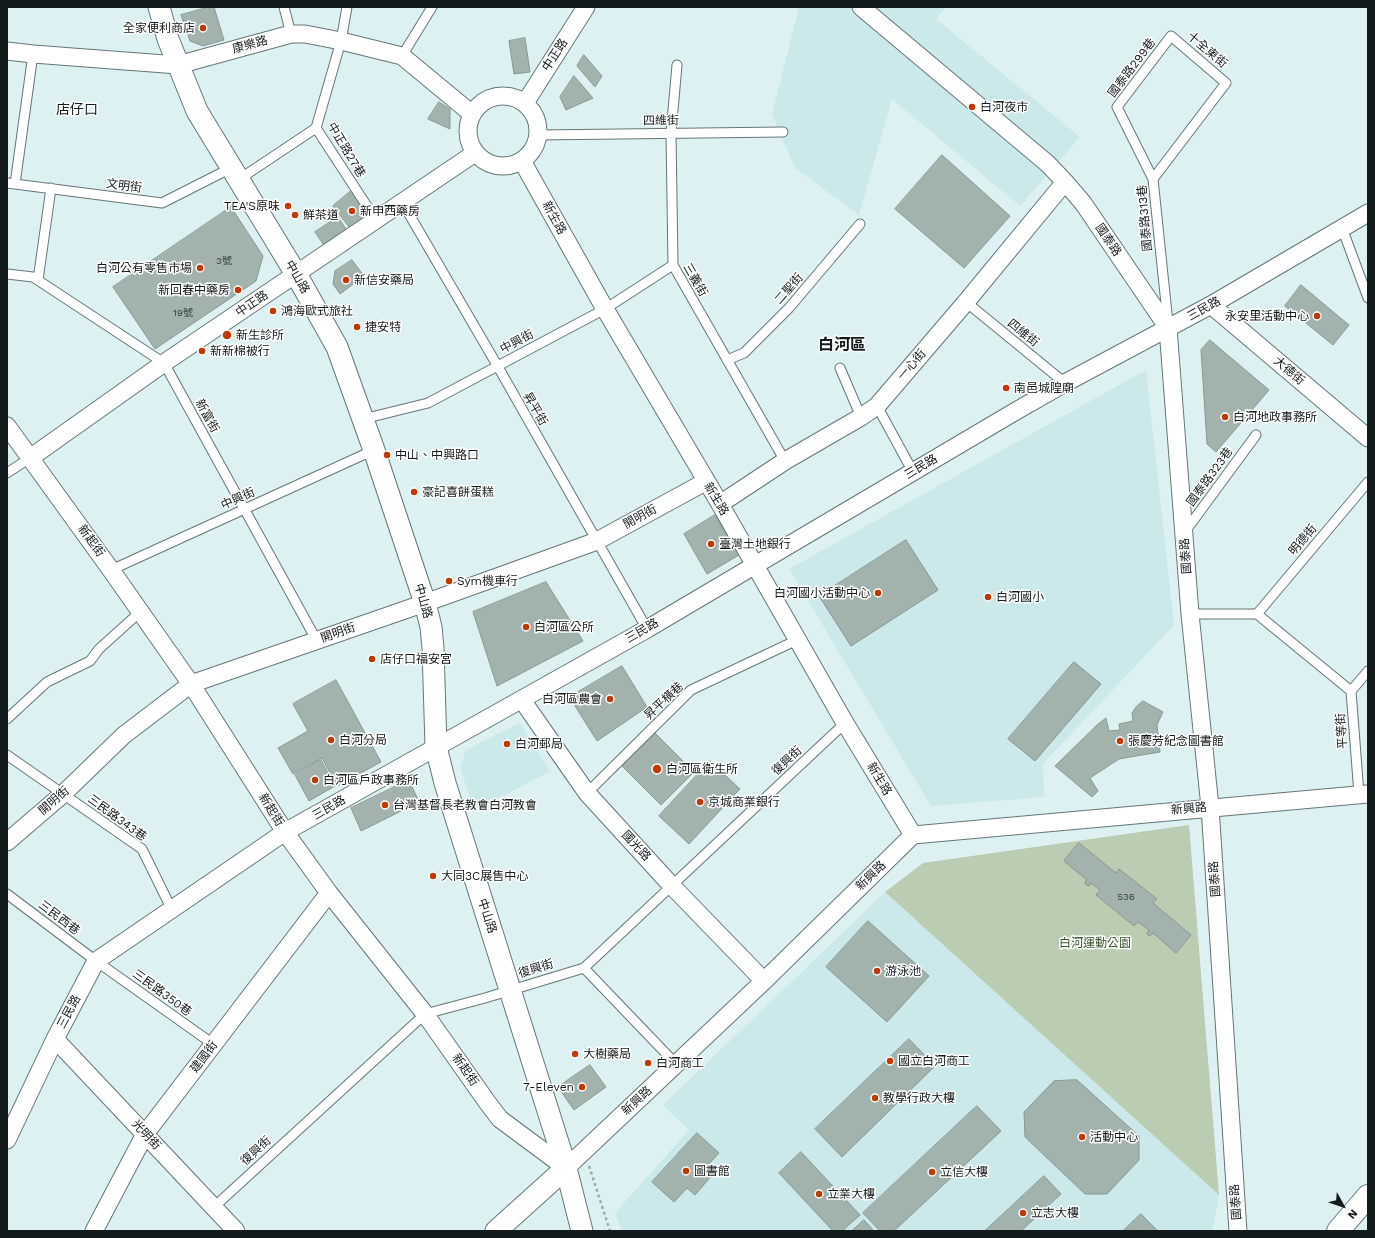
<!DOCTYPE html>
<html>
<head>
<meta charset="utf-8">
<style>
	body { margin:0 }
	#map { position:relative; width:1375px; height:1238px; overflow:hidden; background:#def1f2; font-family:"Work Sans",sans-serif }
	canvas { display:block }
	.frame { position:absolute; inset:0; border:8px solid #141b1c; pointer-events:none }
	.north { position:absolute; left:1323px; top:1186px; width:40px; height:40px; -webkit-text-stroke:3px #fff; paint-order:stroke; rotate:130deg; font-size:11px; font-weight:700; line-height:16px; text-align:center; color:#141b1c }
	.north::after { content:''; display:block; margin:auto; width:14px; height:18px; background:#141b1c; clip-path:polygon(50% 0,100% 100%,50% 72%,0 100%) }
</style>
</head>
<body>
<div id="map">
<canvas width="1375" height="1238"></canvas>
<div class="frame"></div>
<div class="north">N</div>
</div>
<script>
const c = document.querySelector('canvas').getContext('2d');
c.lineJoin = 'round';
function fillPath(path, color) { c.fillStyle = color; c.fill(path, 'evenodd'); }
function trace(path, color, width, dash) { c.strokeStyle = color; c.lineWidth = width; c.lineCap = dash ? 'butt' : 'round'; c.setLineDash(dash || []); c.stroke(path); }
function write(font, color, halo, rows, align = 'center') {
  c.font = font + ' "Work Sans","Noto Sans TC",sans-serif'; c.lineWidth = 3; c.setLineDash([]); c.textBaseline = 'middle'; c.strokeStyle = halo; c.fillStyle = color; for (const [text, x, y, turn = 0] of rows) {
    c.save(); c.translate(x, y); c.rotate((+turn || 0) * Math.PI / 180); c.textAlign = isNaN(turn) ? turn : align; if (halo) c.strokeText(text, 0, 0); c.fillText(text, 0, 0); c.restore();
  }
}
fillPath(new Path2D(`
	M799 7H946L936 19 1080 137 1020 206 892 99 859 215 795 168 772 114Z
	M1146 370 1174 625 1043 764 1044 797 931 806 789 569Z
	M520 723 550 771 475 811 460 768 466 750Z
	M885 892 1219 1195 1212 1231H622L615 1213 689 1130 663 1105Z`), '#cbe8ea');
fillPath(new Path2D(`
	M1189 825 1219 1195 885 892 923 863Z`), '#baccb2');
const building = new Path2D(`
	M209 7H214L224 40 203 46 190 41 181 15Z
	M525 38 530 72 514 74 509 41Z
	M584 55 602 76 595 87 577 66Z
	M574 76 593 98 566 110 560 97Z
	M439 102 450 109V129L428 119Z
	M942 155 1010 216 964 268 895 209Z
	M351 191 371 216 352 231 333 206Z
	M231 207 263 256 256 281 155 349 113 287Z
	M338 217 348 232 325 247 315 232Z
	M352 260 364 276 340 294 333 284 335 271Z
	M1301 285 1349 325 1333 345 1285 306Z
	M1210 340 1269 390 1216 452 1207 444 1201 350Z
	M715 515 739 555 707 574 684 534Z
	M906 540 938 590 851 646 819 596Z
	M546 582 583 641 497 686 473 612Z
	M1074 662 1101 684 1035 761 1008 739Z
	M622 666 647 707 597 741 575 706 578 692Z
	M336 680 381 762 337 786 322 758 293 774 278 748 308 731 293 704Z
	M1143 701 1163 712 1157 725 1160 752 1119 759 1090 778 1098 791 1092 797 1055 766 1098 724 1106 718 1109 731 1120 730 1119 724 1133 721 1132 713 1136 707Z
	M654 732 694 772 661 805 621 765Z
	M321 760 335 786 309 801 295 775Z
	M710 761 740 789 689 844 659 816Z
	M409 780 419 802 361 831 351 808Z
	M1079 843 1116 873 1119 869 1157 899 1153 903 1191 935 1176 953 1153 933 1150 936 1148 935 1147 933 1149 930 1138 922 1134 926 1096 895 1100 890 1091 883 1089 886 1086 885 1085 882 1087 880 1064 861Z
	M868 921 929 976 887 1022 826 967Z
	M909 1039 935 1066 842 1157 815 1129Z
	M590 1065 606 1087 574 1110 558 1087Z
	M1077 1080 1139 1136V1160L1107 1194H1085L1025 1137 1024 1112 1054 1081Z
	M977 1106 1001 1131 894 1231H880L863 1213Z
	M697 1133 719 1153 706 1167 713 1174 695 1195 687 1188 674 1202 652 1182Z
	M801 1152 860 1215 842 1231H833L779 1173Z
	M1044 1176 1061 1194 1021 1231H985Z
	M1141 1214 1158 1231H1123Z
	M864 1220 874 1231H852Z`);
fillPath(building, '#a2b2ac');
trace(building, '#889892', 1);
const service = new Path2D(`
	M284 7 291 34
	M347 7 341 41 316 128 376 220
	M402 56 432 7
	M677 65 671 133 673 265 785 461
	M538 135 783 132
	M1153 179 1226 83 1171 36 1117 107 1153 179 1168 323
	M238 180 316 128
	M7 183 162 203 231 168
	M15 184 33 54
	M402 202 497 365 647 629
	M1342 228 1368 298
	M7 274 33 277 164 363 317 641
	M38 280 51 188
	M966 302 1065 383
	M727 360 744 353 789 308 860 224
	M840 368 861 417
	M877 406 913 472
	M363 419 428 403 605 309 673 265
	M7 473 30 458
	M1184 533 1256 435
	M111 570 374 450
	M1190 614H1257L1368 482
	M1257 614 1351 691
	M7 719 47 682 90 661 99 649 140 612
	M7 755 142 849 172 910
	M587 793 691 690 797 640
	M1359 794 1351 691 1368 671
	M7 894 96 961 213 1044
	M584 968 676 1064
	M214 1207 425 1014 485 998 584 968 845 723`);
const minor = new Path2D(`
	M861 7 1048 164 1065 182 1083 203 1168 328 1190 614 1210 807 1238 1231
	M7 51 33 54 178 65 291 34H305L341 41 402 56 472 114
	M468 131a35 35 0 1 1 70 0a35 35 0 1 1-70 0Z
	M525 103 586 7
	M522 161 605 309 720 504 845 723 913 835
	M1211 305 1368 438
	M7 426 111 570 191 684 285 832 329 893 425 1014 487 1102 500 1119 566 1168 764 981 913 835 1368 794
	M30 458 164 363 475 153
	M720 504 785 461 861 417 877 406 966 302 1065 182
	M522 700 587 793 672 886 764 981
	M7 842 63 794 124 735 191 684 425 603 597 541 705 482
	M55 1039 236 1231
	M7 1140 55 1039 96 961 285 832 647 629 1016 411 1065 383 1211 305 1368 213
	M94 1231 145 1134 329 893`);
const tertiary = new Path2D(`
	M159 7 168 39 197 111 296 274 337 347 374 450 425 603 431 627 433 648 436 747 445 783 566 1168 582 1231
	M496 1231 566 1168`);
const secondary = new Path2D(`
	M1338 1231 1368 1196`);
trace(service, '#657678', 11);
trace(minor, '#657678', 19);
trace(tertiary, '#657678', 23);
trace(secondary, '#657678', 24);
trace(new Path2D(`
	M589 1166 610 1231`), '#9dacad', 2.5, [3, 3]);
trace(service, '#fff', 9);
trace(minor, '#fff', 17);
trace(tertiary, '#fff', 21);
trace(secondary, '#fff', 22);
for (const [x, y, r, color] of [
	[203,28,4,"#c03900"],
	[972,107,4,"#c03900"],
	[288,206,4,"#c03900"],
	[352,211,4,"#c03900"],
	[295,215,4,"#c03900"],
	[200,268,4,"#c03900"],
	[346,280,4,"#c03900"],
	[238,290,4,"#c03900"],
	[273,311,4,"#c03900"],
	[1317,316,4,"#c03900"],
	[357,327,4,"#c03900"],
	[227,335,5,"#c03900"],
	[202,351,4,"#c03900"],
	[1006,388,4,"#c03900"],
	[1225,417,4,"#c03900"],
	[387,455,4,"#c03900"],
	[414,492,4,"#c03900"],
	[711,544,4,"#c03900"],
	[449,581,4,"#c03900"],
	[878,593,4,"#c03900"],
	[988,597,4,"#c03900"],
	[526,627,4,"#c03900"],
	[372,659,4,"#c03900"],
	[610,699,4,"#c03900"],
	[331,740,4,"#c03900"],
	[1120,741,4,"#c03900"],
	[507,744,4,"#c03900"],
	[657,769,5,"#c03900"],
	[315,780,4,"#c03900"],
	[700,802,4,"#c03900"],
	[385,805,4,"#c03900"],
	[433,876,4,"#c03900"],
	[877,971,4,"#c03900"],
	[575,1054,4,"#c03900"],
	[890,1061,4,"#c03900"],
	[648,1063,4,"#c03900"],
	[582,1087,4,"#c03900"],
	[875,1098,4,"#c03900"],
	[1082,1137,4,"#c03900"],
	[686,1171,4,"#c03900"],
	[932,1172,4,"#c03900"],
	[819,1194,4,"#c03900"],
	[1023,1213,4,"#c03900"]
]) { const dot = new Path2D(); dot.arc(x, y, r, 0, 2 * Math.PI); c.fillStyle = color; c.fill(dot); trace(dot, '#fff', 1.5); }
write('10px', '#384140', null, [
	["3號",224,261],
	["19號",183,313],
	["536",1126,897]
]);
write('12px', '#141b1c', '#fff', [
	["全家便利商店",195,28,"right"],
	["白河夜市",980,107],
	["TEA'S原味",280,206,"right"],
	["新申西藥房",360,211],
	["鮮茶道",303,215],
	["白河公有零售市場",192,268,"right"],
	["新信安藥局",354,280],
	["新回春中藥房",230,290,"right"],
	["鴻海歐式旅社",281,311],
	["永安里活動中心",1309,316,"right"],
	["捷安特",365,327],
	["新生診所",236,335],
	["新新棉被行",210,351],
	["南邑城隍廟",1014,388],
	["白河地政事務所",1233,417],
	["中山、中興路口",395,455],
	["豪記喜餅蛋糕",422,492],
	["臺灣土地銀行",719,544],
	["Sym機車行",457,581],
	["白河國小活動中心",870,593,"right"],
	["白河國小",996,597],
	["白河區公所",534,627],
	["店仔口福安宮",380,659],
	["白河區農會",602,699,"right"],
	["白河分局",339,740],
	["張慶芳紀念圖書館",1128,741],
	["白河郵局",515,744],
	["白河區衛生所",666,769],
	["白河區戶政事務所",323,780],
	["京城商業銀行",708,802],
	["台灣基督長老教會白河教會",393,805],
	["大同3C展售中心",441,876],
	["游泳池",885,971],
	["大樹藥局",583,1054],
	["國立白河商工",898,1061],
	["白河商工",656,1063],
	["7-Eleven",574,1087,"right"],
	["教學行政大樓",883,1098],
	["活動中心",1090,1137],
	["圖書館",694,1171],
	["立信大樓",940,1172],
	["立業大樓",827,1194],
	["立志大樓",1031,1213]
], 'left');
write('12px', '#141b1c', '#fff', [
	["康樂路",250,45,-15],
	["十全東街",1207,50,40],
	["中正路",555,55,-57],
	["國泰路299巷",1132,68,-53],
	["四維街",661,121,-1],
	["中正路27巷",346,150,59],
	["文明街",124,186,8],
	["新生路",554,218,61],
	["國泰路313巷",1145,218,-95],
	["國泰路",1108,240,56],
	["中山路",297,277,60],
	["三義街",695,280,60],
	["二聖街",789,289,-49],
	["中正路",252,304,-34],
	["三民路",1204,309,-29],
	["四維街",1023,333,39],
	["中興街",517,342,-28],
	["一心街",912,365,-49],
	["大德街",1289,371,40],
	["昇平街",535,409,60],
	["新富街",207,416,61],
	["三民路",921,467,-31],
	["國泰路323巷",1210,477,-54],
	["中興街",238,499,-25],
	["新生路",716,499,59],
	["開明街",640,517,-29],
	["明德街",1303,540,-50],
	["新起街",91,541,54],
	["國泰路",1186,556,-94],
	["中山路",423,601,74],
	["三民路",642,631,-30],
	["開明街",338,633,-19],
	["昇平橫巷",664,701,-43],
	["平等街",1342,731,-94],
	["復興街",787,761,-43],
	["新生路",879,779,59],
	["開明街",54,801,-41],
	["三民路",329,808,-30],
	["新興路",1189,809,-5],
	["新起街",271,810,58],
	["三民路343巷",117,818,36],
	["國光路",636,846,47],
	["新興路",871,876,-44],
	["國泰路",1215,879,-94],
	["中山路",487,916,72],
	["三民西巷",59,918,37],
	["復興街",536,969,-17],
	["三民路350巷",162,993,36],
	["三民路",69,1012,-62],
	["建國街",204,1057,-53],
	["新起街",465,1070,55],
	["新興路",637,1101,-43],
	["光明街",146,1135,47],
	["復興街",256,1151,-42],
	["國泰路",1236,1202,-94]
]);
write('12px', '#3a582c', '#fff', [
	["白河運動公園",1095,943]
]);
write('14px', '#141b1c', '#fff', [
	["店仔口",77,110]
]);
write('bold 16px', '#141b1c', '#fff', [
	["白河區",842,345]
]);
</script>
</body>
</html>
